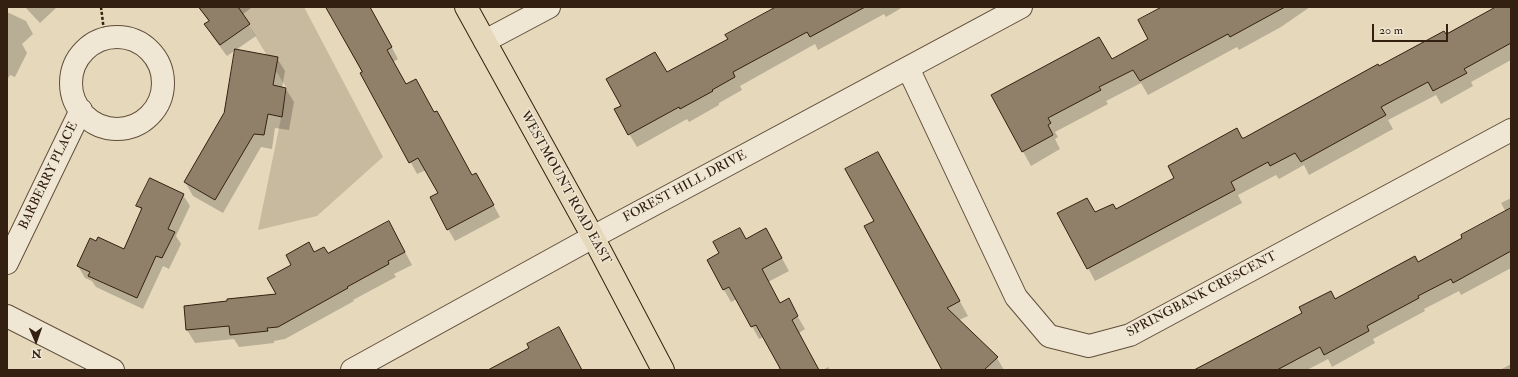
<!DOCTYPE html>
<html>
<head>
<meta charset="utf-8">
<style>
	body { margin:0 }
	#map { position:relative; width:1518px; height:377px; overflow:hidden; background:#e6d9bb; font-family:"IM FELL Double Pica",serif }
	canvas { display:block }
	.frame { position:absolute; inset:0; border:8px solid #332010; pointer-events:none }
	.north { position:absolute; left:16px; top:321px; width:40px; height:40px; -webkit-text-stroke:3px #efe6d3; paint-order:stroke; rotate:178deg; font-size:11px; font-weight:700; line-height:16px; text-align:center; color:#332010 }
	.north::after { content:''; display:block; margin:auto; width:14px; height:18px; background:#332010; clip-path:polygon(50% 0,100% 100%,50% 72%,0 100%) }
	.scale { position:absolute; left:1372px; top:24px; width:76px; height:18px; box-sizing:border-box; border:2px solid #332010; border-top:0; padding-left:5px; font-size:12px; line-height:14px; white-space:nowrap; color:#332010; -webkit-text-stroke:3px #efe6d3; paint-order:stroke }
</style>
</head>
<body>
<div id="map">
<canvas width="1518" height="377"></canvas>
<div class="frame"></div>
<div class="north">N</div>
<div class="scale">20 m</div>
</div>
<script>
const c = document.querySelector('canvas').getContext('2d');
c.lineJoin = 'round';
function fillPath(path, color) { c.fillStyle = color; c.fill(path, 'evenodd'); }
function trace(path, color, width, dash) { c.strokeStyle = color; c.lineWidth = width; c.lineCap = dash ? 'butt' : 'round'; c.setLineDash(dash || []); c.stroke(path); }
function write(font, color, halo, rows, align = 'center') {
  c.font = font + ' "IM FELL Double Pica",serif'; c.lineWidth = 3; c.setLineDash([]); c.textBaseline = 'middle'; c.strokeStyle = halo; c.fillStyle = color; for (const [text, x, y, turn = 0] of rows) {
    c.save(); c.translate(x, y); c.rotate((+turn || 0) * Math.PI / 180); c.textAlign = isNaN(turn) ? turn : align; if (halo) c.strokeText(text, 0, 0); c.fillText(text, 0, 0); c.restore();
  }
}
fillPath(new Path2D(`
	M238 7H304L383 157 317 216 258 230 287 89Z`), '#c8ba9e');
fillPath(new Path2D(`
	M25 7H57L40 23Z
	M198 7H250L251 8 242 15 256 36 227 56 212 36 206 24 209 22Z
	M325 7H370L398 59 393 62 406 85 434 114 472 176 483 186 500 217 455 241 448 229 439 194 426 170 417 174 363 72 331 15 330 16Z
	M778 7H903L886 17 884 14 818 50 815 44 740 86 742 90 719 103V105L689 122 687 119 637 147 615 110 667 74 729 39Z
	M1164 7H1310L1281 27 1239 50 1237 47 1148 95 1141 83 1106 101 1108 104 1055 132 1058 137 1055 139 1060 149 1031 166 992 95 1112 60 1150 39Z
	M1498 7H1511V60L1471 82 1473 86 1441 104 1436 95 1388 120 1393 129 1309 175 1304 165 1279 179 1276 175 1238 195 1242 203 1095 281 1088 268 1095 213 1116 210 1176 178 1242 139Z
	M7 12 26 21 33 34 22 44 27 53 15 77 10 75 7 80Z
	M277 58 285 71 282 88 286 89 294 102 289 130 275 128 272 149 261 147 223 213 193 196 185 182Z
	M886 168 968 316 959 320 997 358 1004 370H940L942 368 875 222Z
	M183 195 190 206 176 236 181 244 169 269 163 266 143 309 96 287 92 281 85 278 78 266 97 242 124 250 142 212 138 205Z
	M1511 198V249L1509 250 1511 254V268L1461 295 1459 291 1424 309 1425 311 1373 339 1375 343 1332 367 1328 359 1307 370H1195L1335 300 1418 263 1464 238 1506 212 1501 203Z
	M396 235 412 265 394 274 396 277 353 300 354 301 285 339 274 341V343L239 347 234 339 195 343 187 330 185 306 277 295 314 254H328Z
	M746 240 773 242 789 271 768 282 780 304 795 312 805 329 799 333 819 370H780L778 368 780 367 764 337 759 339 737 299 731 302 724 290 708 260Z
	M1511 364V370H1500Z
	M828 367 830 370H823Z`), '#0003');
const building = new Path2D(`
	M199 7H238L250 24 220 45 204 24 209 21Z
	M326 7H370L392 47 387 50 406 84 416 79 434 112 437 111 472 175 476 173 494 205 447 230 430 197 438 193 418 158 409 163 360 73 362 72Z
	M776 7H865L810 37 807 32 733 72 735 77 712 90 713 91 680 109 679 107 628 135 614 109 621 106 606 79 655 52 667 72 728 39 725 35Z
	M1162 7H1285L1230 37 1228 34 1140 81 1133 70 1099 87 1101 90 1048 118 1051 123 1048 125 1053 135 1022 152 991 95 1099 37 1112 59 1148 39 1138 20Z
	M1496 7H1511V43L1464 69 1467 73 1433 91 1428 82 1381 107 1386 115 1301 162 1295 153 1270 166 1268 162 1231 182 1235 190 1087 269 1057 213 1087 198 1095 212 1113 204 1116 209 1174 178 1168 166 1237 128 1242 138H1244L1378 64 1379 66 1444 31 1446 34Z
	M235 49 278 57 273 85 286 88 282 117 268 114 264 135 254 134 215 200 184 182 224 113Z
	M878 152 960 301 947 308 998 357 984 370H942L864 226 874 221 845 169Z
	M150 178 184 194 168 229 175 232 162 258 156 256 137 298 88 276 90 272 77 266 90 238 96 241 98 237 124 249 142 208 136 206Z
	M1511 208V251L1453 283 1451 279 1418 296 1419 298 1367 326 1369 331 1324 355 1320 347 1277 370H1194L1302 313 1299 307 1331 291 1335 299 1415 256 1418 262 1462 238 1461 235Z
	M389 221 405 252 388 261 389 264 347 287 348 288 278 327 267 328 268 331 230 335 229 326 186 330 184 306 227 301V299L276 294 267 278 291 265 286 255 309 242 314 252 324 247 328 253Z
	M740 228 746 239 766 228 782 258 762 269 780 303 789 298 798 316 792 320 819 370H781L756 325 751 327 729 287 723 290 707 260 719 253 713 242Z
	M559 327 582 370H488L529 348 527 344Z`);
fillPath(building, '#908069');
trace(building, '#332010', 1);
const minor = new Path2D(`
	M71 83a46 46 0 1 1 92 0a46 46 0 1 1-92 0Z
	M485 41 549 7
	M908 68 1016 297 1049 336 1089 346 1130 335 1511 130
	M7 263 81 110
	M7 316 113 370
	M352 370 593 237 1021 7`);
const major = new Path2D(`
	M466 7 593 237 663 370`);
trace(minor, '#604e3b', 24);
trace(major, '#332010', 24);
trace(new Path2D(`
	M101 7 105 39`), '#332010', 2.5, [3, 2]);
trace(minor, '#efe6d3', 22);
trace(major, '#e6d9bb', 22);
write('13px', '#332010', '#efe6d3', [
	["BARBERRY PLACE",49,176,-64],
	["FOREST HILL DRIVE",685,187,-28],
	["WESTMOUNT ROAD EAST",565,188,61],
	["SPRINGBANK CRESCENT",1202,295,-28]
]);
</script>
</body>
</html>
